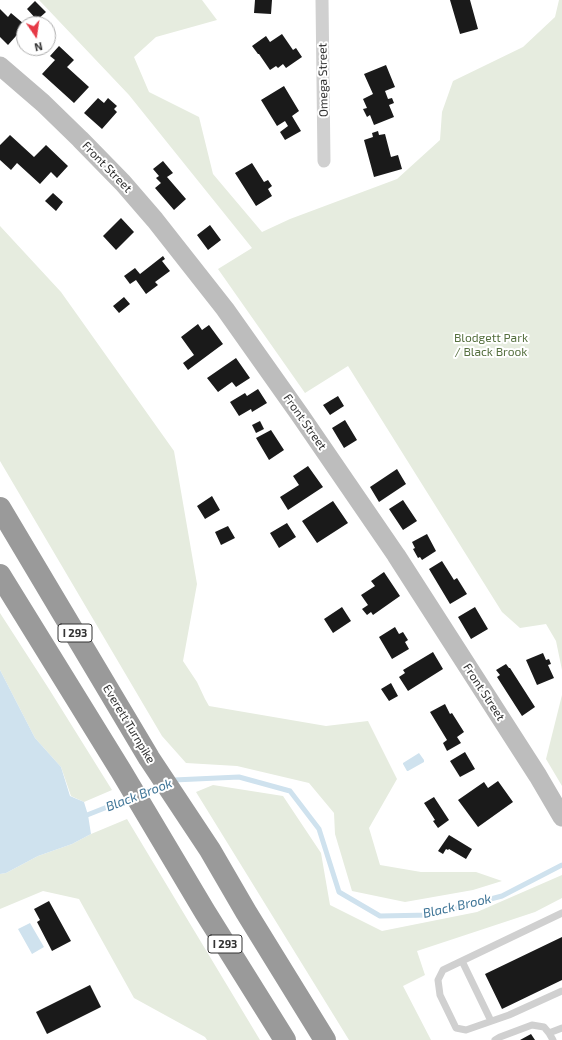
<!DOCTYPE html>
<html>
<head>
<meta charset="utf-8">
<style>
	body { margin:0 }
	#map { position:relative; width:562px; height:1040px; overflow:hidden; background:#fff; font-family:"Exo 2",sans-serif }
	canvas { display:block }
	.north { position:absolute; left:16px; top:16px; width:40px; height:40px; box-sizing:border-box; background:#fff; border:1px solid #adadad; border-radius:50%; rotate:167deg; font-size:11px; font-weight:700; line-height:16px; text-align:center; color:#333 }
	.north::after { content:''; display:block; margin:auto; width:14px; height:18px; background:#e63946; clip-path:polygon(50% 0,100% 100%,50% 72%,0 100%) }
</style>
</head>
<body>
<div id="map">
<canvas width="562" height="1040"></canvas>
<div class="north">N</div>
</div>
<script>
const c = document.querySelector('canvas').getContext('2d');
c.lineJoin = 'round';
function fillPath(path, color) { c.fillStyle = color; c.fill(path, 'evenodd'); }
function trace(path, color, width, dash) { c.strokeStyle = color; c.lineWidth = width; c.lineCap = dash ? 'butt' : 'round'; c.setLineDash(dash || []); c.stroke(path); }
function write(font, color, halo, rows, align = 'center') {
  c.font = font + ' "Exo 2",sans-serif'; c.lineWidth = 4; c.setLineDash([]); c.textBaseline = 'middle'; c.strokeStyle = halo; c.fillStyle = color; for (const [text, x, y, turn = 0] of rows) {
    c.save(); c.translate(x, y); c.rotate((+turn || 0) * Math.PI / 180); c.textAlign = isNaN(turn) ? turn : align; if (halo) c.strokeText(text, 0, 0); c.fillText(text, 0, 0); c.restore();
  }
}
fillPath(new Path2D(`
	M39 0H202L217 20 156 37 134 57 149 92 199 117 213 174 262 232 290 219 397 179 440 140 442 112 453 81 523 47 555 17 559 0H562V670L556 641 546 624 520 628 502 612 348 366 305 393 218 269 252 248 129 95Z
	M0 226 61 292 174 451 197 584 183 661 197 682 205 699 209 706 326 726 368 721 397 779 369 828 380 865 421 872H476L502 881 473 890 405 902 352 891 335 834 334 813 309 783 237 766 186 763 162 736 0 461Z
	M0 613 49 689 112 790 84 802 71 796 61 767 35 738 0 670Z
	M562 695V786L546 759Z
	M213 785 283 796 321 853 330 905 382 931 477 912 562 875V898L535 912 417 951 425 975 403 986 431 1040H349L196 792Z
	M127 819 260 1040H207L205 1037 134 998 79 899 43 891 0 909V874L6 873 38 856 72 844 91 834Z`), '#e6ecdf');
fillPath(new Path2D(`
	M0 670 35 738 61 767 70 796 84 802 88 815 91 834 72 844 38 856 6 873 0 874Z
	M419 753 424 760V762L408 771H407L403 764V763Z
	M30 923 44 947 32 954 18 929Z`), '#cfe2ee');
trace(new Path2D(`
	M171 781 174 780 239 777 290 791 319 829 339 892 380 916 430 915 502 896 562 865
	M141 793 162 785
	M82 817 130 798`), '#cfe2ee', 5);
fillPath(new Path2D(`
	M255 0H272L271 14 254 13Z
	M450 0H470L478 29 460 34Z
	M35 1 46 12 37 20 27 9Z
	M0 9 8 17 11 13 24 24V27L8 45 0 37Z
	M282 34 293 50 296 48 302 57 286 68 283 64 278 68 276 66 270 70 259 54H258L252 46 266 36 270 42Z
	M59 46 74 60 67 67 89 87 74 103 42 74 55 60 50 56Z
	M386 65 395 87 385 91 388 99 392 98 394 103 389 105 394 117 374 125 370 115 367 117 363 109 367 108 363 99 373 94 364 74Z
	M284 86 299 111 292 116 301 131 285 140 280 132 288 126 285 121 277 126 261 100Z
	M98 98 104 103 108 98 117 106 114 109 117 112 102 129 84 113Z
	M378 131 379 135 385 134 391 157 398 155 402 169 374 177 364 140 373 137 372 133Z
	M10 135 34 157 46 145 68 166 57 178 51 172 40 184 17 163 11 170 0 160V145Z
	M163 161 173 173 167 177 186 199 174 210 155 188 161 183 156 178 159 176 153 169Z
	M252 163 264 182 268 180 272 186 268 189 272 196 256 206 235 173Z
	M53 193 63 202 56 211 45 201Z
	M121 218 134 232 116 250 103 236Z
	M210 225 221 240 208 250 197 235Z
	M163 256 165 259 162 261 170 271 155 282 158 285 146 294 136 280 130 284 124 276 135 268 140 274Z
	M124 297 130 304 119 313 113 306Z
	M198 324 202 330 209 325 223 344 188 370 183 363 194 355 181 337Z
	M236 358 250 378 236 387 232 382 218 392 207 378Z
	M258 389 267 403 252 412 251 409 239 416 230 402 245 393 247 396Z
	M338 396 344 406 330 415 323 405Z
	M345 420 357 440 344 448 332 428Z
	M260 421 264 429 256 433 252 425Z
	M271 430 284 450 269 460 256 438Z
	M308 466 323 487 288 510 280 497 299 485 293 476Z
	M397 469 406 484 379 502 370 487Z
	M212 496 220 510 205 519 197 506Z
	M403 500 417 521 403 530 389 509Z
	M333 501 348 523 317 543 302 521Z
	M287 523 296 537 279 548 270 533Z
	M228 526 235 538 221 545 215 532Z
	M427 534 436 551 422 560 420 557 418 558 413 549 415 548 412 542Z
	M442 561 454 580 457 578 467 594 450 604 429 569Z
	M384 572 400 596 373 615 371 612 367 615 362 609 368 605 361 595 375 586 371 581Z
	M342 607 351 621 333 633 324 619Z
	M475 607 488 629 471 639 458 617Z
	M395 627 399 634 403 632 408 640 405 642 409 649 392 659 379 637Z
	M433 652 443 669 408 691 399 677 405 673 403 670Z
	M543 653 546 660 549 659 551 664 548 665 554 678 537 685 526 660Z
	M506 664 509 668H510L535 707 522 716 497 677 500 675 496 670Z
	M391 683 398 696 389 701 381 689Z
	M445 704 450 714 452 713 464 732 457 737 461 743 447 751 443 743 447 740 430 712Z
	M465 752 475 769 460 777 450 761Z
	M498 781 513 802 478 827 458 800 484 782 488 788Z
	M434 797 449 820 438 828 433 821 435 820 424 803Z
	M449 835 472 849 466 859 449 849 448 850 446 849 443 854 438 851Z
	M49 901 71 941 52 951 37 922 40 920 34 909Z
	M562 937V980L502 1009 485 974Z
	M90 985 101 1007 47 1034 36 1012Z
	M531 1034 535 1040H520Z`), '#1a1a1a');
trace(new Path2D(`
	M562 913 443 970 438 980 440 995 456 1028 466 1030 509 1015 562 991
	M462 961 491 1021
	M495 1040 500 1037 532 1025 544 1027 549 1033
	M553 1040 549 1033 562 1028`), '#d0d0d0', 7);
trace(new Path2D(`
	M322 0 324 161`), '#d0d0d0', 13);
trace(new Path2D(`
	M0 66 43 103 80 139 123 183 155 220 225 309 300 415 396 555 538 776 562 817`), '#bdbdbd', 19);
trace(new Path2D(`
	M0 508 149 758 210 850 246 912 325 1040
	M0 575 121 771 205 912 285 1040`), '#9a9a9a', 22);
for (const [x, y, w] of [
	[75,633,34],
	[225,944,34]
]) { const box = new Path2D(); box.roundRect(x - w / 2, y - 9, w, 18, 3); c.fillStyle = '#fff'; c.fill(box); trace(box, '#333', 1); }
write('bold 11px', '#333', null, [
	["I 293",75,633],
	["I 293",225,944]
]);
write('12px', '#333', '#fff', [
	["Omega Street",323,80,-91],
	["Front Street",107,167,46],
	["Front Street",305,422,55],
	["Front Street",484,692,57],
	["Everett Turnpike",129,724,59]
]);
write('12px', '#56703f', '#fff', [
	["Blodgett Park",491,338],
	["/ Black Brook",491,352]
]);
write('italic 13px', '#3f7597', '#fff', [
	["Black Brook",139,795,-21],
	["Black Brook",457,906,-13]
]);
</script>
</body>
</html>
